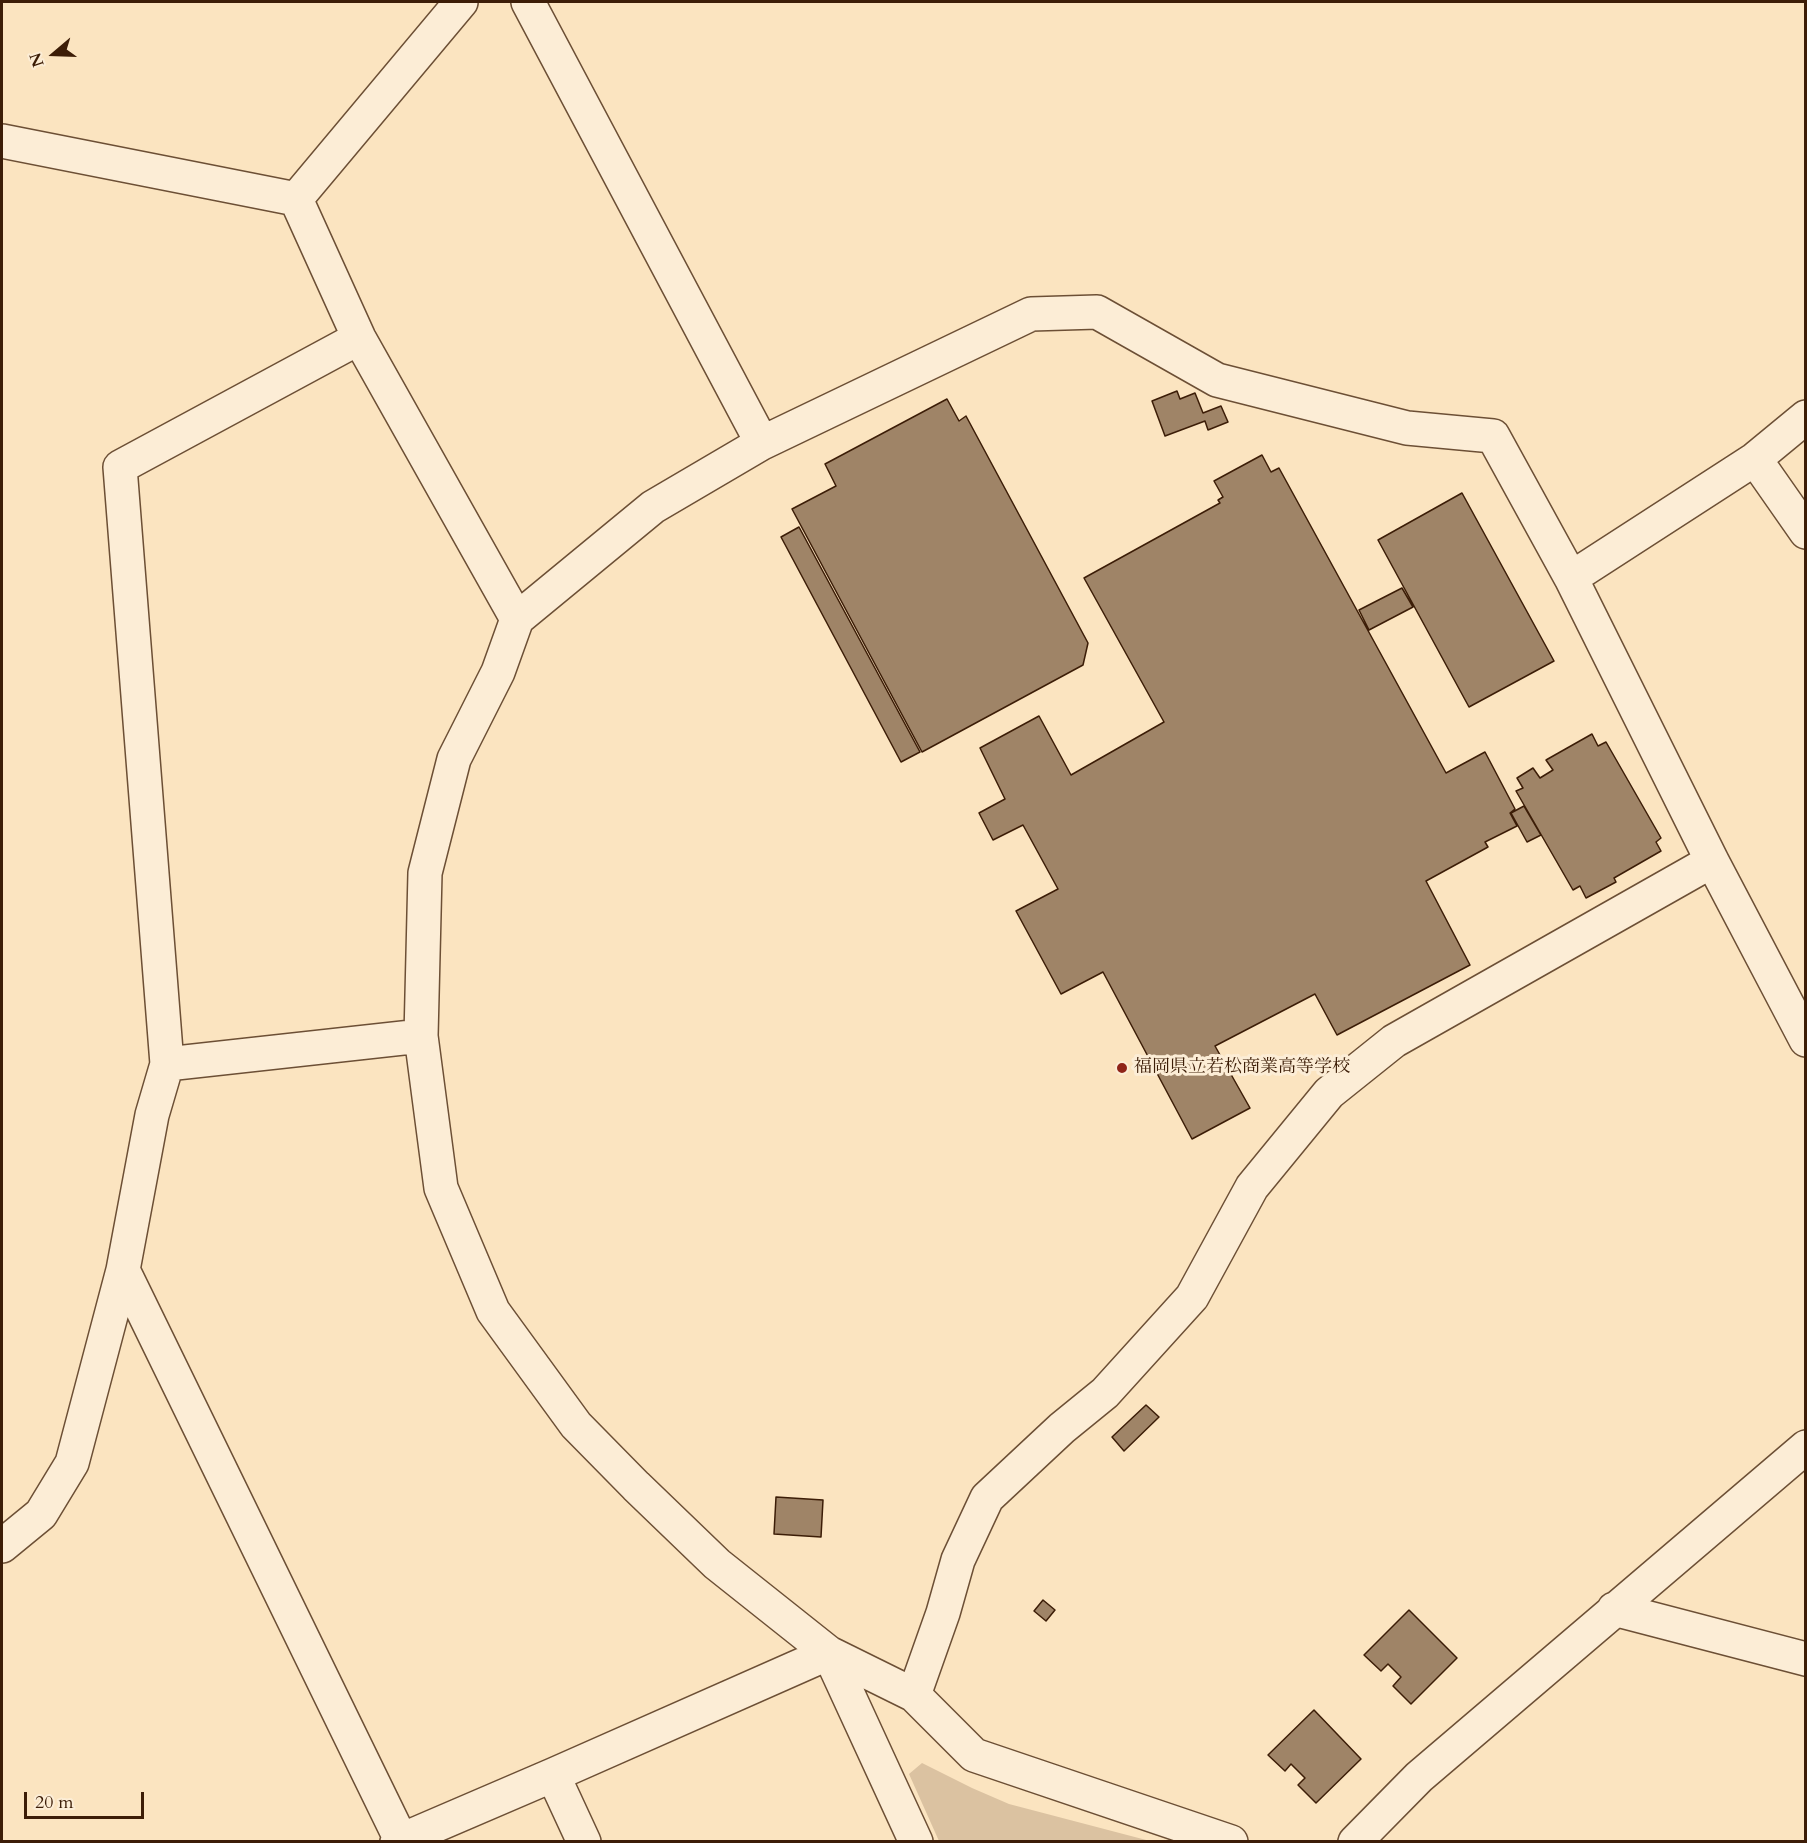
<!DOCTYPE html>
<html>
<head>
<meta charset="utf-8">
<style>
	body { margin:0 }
	#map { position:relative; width:1807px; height:1843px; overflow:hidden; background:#fbe4c0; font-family:Cardo,serif }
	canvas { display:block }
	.frame { position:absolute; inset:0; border:3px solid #3c1d07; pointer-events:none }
	.north { position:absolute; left:24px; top:24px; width:60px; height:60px; -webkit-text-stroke:4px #fcedd6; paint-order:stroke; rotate:251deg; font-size:16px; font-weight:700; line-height:24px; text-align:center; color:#3c1d07 }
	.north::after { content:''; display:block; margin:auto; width:21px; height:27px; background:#3c1d07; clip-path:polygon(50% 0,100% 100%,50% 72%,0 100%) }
	.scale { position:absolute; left:24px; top:1792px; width:120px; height:27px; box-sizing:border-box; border:3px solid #3c1d07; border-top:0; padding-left:8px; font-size:18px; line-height:21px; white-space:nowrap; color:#3c1d07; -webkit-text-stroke:4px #fcedd6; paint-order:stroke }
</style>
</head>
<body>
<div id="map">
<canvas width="1807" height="1843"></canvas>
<div class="frame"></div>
<div class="north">N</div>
<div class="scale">20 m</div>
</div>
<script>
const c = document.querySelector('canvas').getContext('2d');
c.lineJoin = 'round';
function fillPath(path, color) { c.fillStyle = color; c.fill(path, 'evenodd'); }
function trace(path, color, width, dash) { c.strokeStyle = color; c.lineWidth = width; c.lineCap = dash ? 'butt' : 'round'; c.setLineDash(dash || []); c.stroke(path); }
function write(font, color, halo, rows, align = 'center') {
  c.font = font + ' Cardo,"Noto Serif JP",serif'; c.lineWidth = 6; c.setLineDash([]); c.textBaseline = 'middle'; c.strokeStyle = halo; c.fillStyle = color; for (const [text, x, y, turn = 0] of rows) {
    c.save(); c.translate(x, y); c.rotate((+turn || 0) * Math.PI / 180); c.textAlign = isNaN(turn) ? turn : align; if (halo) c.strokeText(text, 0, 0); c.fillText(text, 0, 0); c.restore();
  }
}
fillPath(new Path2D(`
	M922 1763 972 1788 1009 1804 1150 1841H939L909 1774Z`), '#dbc2a1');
const building = new Path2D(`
	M1177 391 1180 399 1195 393 1203 413 1221 406 1228 422 1208 430 1205 421 1165 436 1152 401Z
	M947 399 959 421 966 416 1088 643 1083 665 922 752 792 509 836 486 825 464Z
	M1262 455 1271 472 1279 468 1446 773 1485 752 1515 809 1510 813 1517 826 1485 842 1488 847 1426 881 1470 965 1337 1035 1315 994 1215 1046 1250 1108 1192 1139 1103 972 1061 994 1016 911 1058 889 1023 825 993 840 979 813 1005 799 980 748 1039 716 1071 775 1164 722 1084 578 1220 503 1218 500 1223 497 1214 481Z
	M1462 493 1554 661 1469 707 1378 540Z
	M799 527 920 752 901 762 781 537Z
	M1402 588 1413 607 1369 630 1359 610Z
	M1592 734 1598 746 1606 742 1661 838 1656 842 1661 851 1614 878 1616 882 1586 898 1580 886 1573 890 1516 791 1523 788 1517 778 1533 768 1540 778 1553 770 1546 760Z
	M1524 806 1541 835 1527 842 1511 813Z
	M1146 1405 1159 1417 1124 1451 1112 1437Z
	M776 1497 823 1500 821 1537 774 1534Z
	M1043 1600 1055 1610 1046 1621 1034 1611Z
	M1409 1610 1457 1658 1411 1704 1393 1686 1401 1677 1388 1664 1381 1671 1364 1655Z
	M1314 1710 1361 1759 1316 1803 1298 1785 1305 1778 1291 1764 1285 1771 1268 1755Z`);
fillPath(building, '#9f8467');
trace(building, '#3c1d07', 1.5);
const minor = new Path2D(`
	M528 2 762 443
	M2 141 296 199
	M296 199 359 338 517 619
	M296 199 461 2
	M1755 459 1806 532
	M1571 578 1755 459 1806 417
	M167 1064 421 1036
	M123 1270 401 1840
	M2 1546 41 1514 72 1463 123 1270 152 1115 167 1064 120 467 359 338
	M1614 1609 1806 1659
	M829 1653 916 1842
	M914 1695 943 1613 958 1560 987 1498 1062 1428 1105 1393 1192 1297 1252 1187 1329 1093 1394 1041 1712 861
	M553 1775 584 1842
	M397 1842 553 1775 829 1653
	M1231 1842 974 1755 914 1695 829 1653 717 1564 636 1486 576 1425 493 1311 441 1188 421 1036 425 873 454 759 498 672 517 619 653 507 762 443 1031 314 1097 312 1217 380 1407 428 1493 436 1571 578 1712 861 1806 1040
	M1355 1842 1419 1777 1806 1447`);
trace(minor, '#6c4f35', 36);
trace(minor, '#fcedd6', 33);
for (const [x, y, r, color] of [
	[1122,1068,6,"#8f2418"]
]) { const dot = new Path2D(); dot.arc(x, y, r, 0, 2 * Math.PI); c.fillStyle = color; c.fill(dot); trace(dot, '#fcedd6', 2); }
write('18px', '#3c1d07', '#fcedd6', [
	["福岡県立若松商業高等学校",1134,1068]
], 'left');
</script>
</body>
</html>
